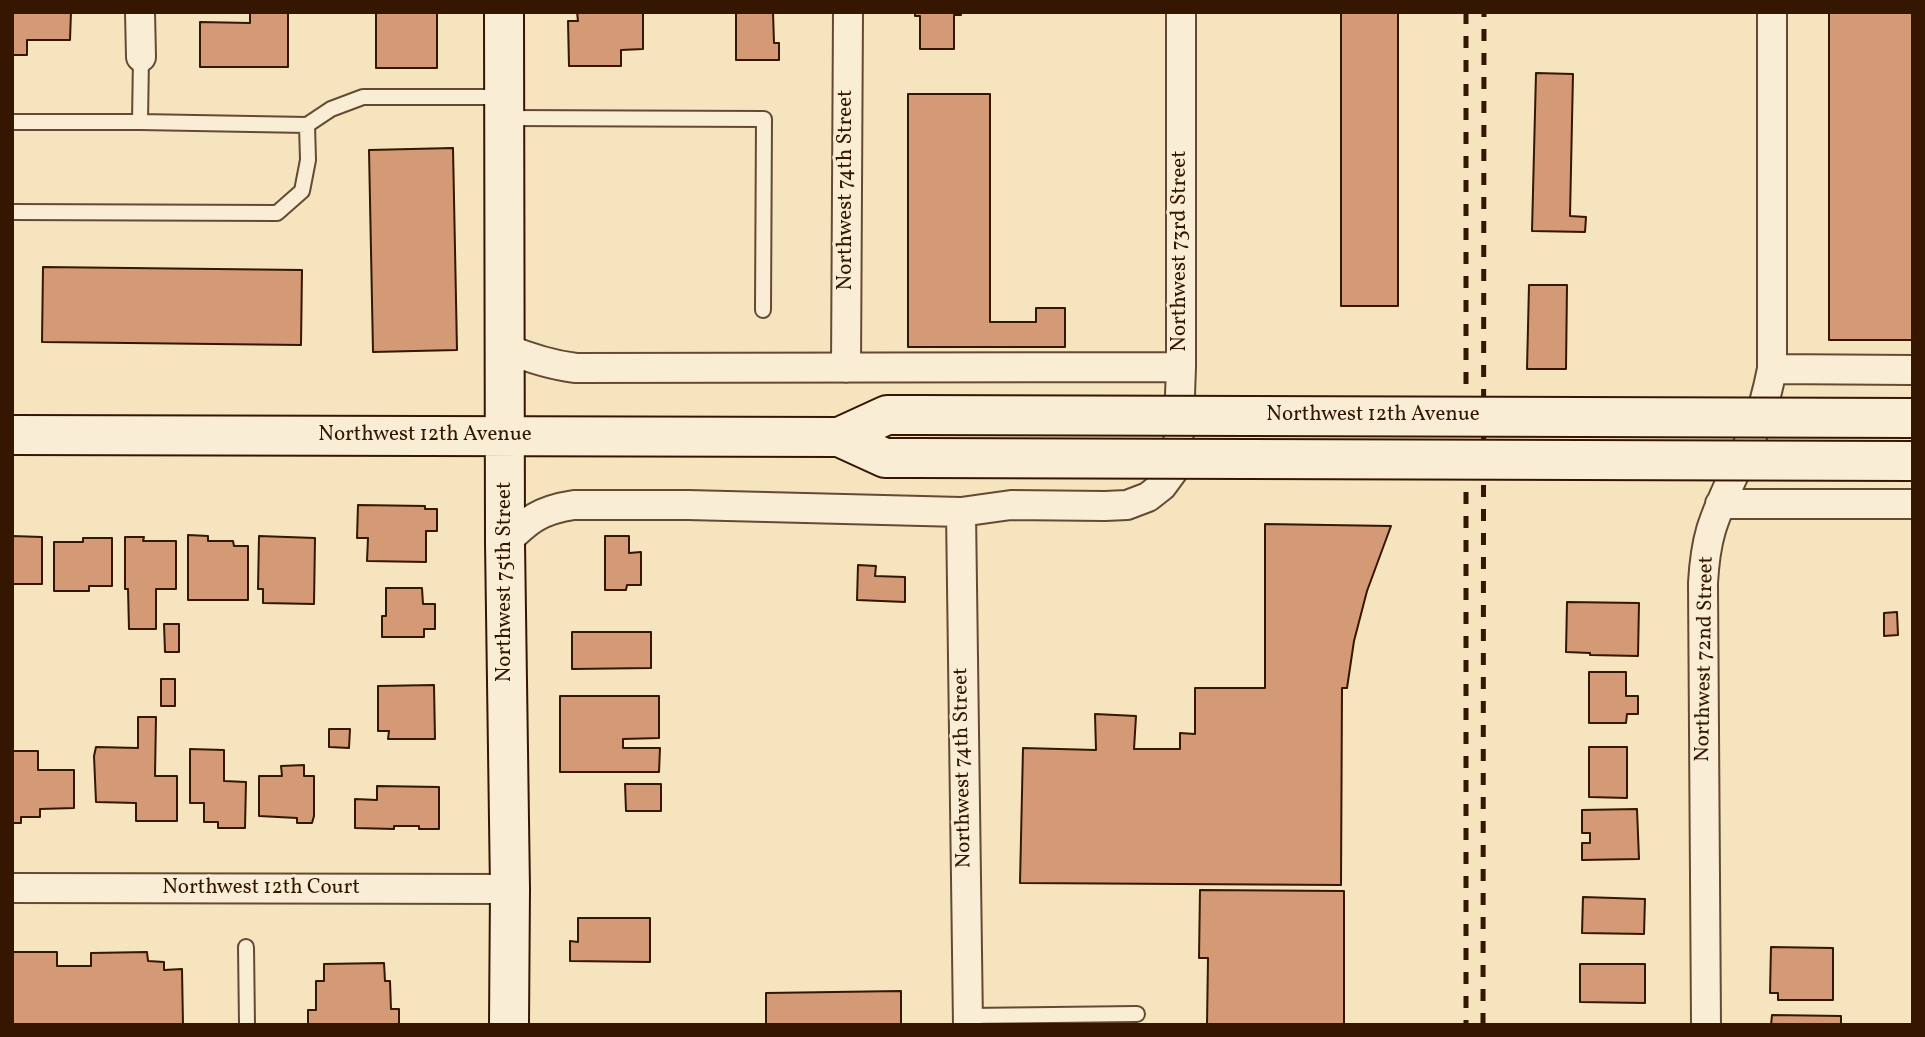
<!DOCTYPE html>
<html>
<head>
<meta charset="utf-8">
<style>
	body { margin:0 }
	#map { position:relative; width:1925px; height:1037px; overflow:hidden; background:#f6e4bf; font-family:Vollkorn,serif }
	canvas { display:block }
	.frame { position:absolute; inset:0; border:14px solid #341601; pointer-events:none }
</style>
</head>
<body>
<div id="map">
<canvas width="1925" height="1037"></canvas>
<div class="frame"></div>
</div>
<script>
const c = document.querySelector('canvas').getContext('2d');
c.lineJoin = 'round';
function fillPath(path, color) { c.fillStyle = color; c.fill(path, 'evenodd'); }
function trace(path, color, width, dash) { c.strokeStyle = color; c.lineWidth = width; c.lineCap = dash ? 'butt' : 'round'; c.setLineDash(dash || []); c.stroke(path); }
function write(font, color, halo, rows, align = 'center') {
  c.font = font + ' Vollkorn,serif'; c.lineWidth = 6; c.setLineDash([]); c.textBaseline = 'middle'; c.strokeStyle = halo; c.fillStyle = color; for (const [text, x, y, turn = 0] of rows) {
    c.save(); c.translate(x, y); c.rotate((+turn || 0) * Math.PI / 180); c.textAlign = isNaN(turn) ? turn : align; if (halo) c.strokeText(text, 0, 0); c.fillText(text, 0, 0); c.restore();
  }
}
const building = new Path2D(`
	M12 12H71L70 40H27V55H12Z
	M250 12H288V67H200V22L250 23Z
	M376 12H437V68H376Z
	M577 12H643V49L621 50V66H569L568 21H578Z
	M736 12H773L774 43H779V60H736Z
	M915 12H961V15H954V49H920V16H915Z
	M1341 12H1398V306H1341Z
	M1829 12H1913V340H1829Z
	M1536 73 1573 74 1570 216 1586 217 1585 232 1532 231Z
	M908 94H990V322H1036V308H1065V347H908Z
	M453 148 457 350 373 352 369 150Z
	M43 267 302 270 301 345 42 342Z
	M1529 285H1567L1566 369H1527Z
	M358 505 425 506V509H437V531H426V562L367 561 368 538H357Z
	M1265 524 1391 526 1367 591 1354 641 1347 688H1342L1341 885 1020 883 1023 748 1096 750 1095 714 1136 716 1134 749H1180V733L1195 734V688H1265Z
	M188 535 208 536V541H233L234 546H248V600H188Z
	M12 536 42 537V584H12Z
	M259 536 315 538 314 604 263 603V589H258Z
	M605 536H629V553L641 552V585H627L626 590H605Z
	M125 537H144L143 541H176V589H156V629H129L128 589H125Z
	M83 538H112V586H89V591H54V542H83Z
	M858 565 876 566 875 576 905 577V602L857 600Z
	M386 588H422L423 604H435V629H424V637H382V616H386Z
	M1567 602 1639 603 1638 656 1590 655V653L1566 652Z
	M1897 612 1898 635 1884 636V613Z
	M164 624H179V652H165Z
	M572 632H651V668L572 669Z
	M1589 672H1626V696H1638V714H1627L1626 723H1589Z
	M161 679H175V706H161Z
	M434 685 435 739H388L389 731H378V686Z
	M560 696H659V738L623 739V748H660L659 772H560Z
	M138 717H156L155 776H177V821H136V803L96 802 94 756 96 747 138 748Z
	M329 729H350L349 748 329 747Z
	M1589 747H1627V798L1589 797Z
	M190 749 224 750V781L246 782 245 828H218V822H204V803H190Z
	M12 751H38V770H74V808L40 809V817H21V823H12Z
	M304 765V776H314V816L312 823H297V818L259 816V776H282L281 766Z
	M625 784H661V811H626Z
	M377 786 439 787V829H419V826H394V829L355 828V799L377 800Z
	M1637 809 1639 859 1582 860V843H1590V833H1582V810Z
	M1200 890 1344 891V1025H1207L1208 958H1199Z
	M1583 897 1645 899 1644 934 1582 933Z
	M578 918H650V962L570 961V941L578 942Z
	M1771 947 1833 948V1000H1778V993H1770Z
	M12 952H57V966H91V953L147 952 148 961 164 962V970L182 969 183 1025H12Z
	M384 963 385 981H390L391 1009H399V1025H308V1010H316V981H324V964Z
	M1580 964H1645V1003L1580 1002Z
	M901 991V1025H766V993Z
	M1772 1015 1841 1016V1025H1771Z`);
fillPath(building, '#d49975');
trace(building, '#341601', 2);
const lane = new Path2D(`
	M506 118 764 119 763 310
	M12 122H140L307 125 308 160 302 191 277 213 12 212
	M140 122 141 57
	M307 125 331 109 363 97H502
	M246 947 247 1025
	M968 1016 1137 1014`);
const street = new Path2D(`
	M140 12 141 57
	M505 348C529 358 551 365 576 368L1181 367
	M846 368 848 12
	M1772 369 1913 370
	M1720 504H1913
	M961 512 968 1025
	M505 543C528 520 540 510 574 505H688L961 512 1011 505 1105 506 1127 505 1148 497 1162 486 1173 471 1178 451 1181 367V12
	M12 888 510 889
	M1706 1025 1703 583C1704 565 1706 547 1711 530 1722 494 1742 461 1756 426 1764 407 1768 389 1772 369V12`);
const secondary = new Path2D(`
	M504 12 505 543 510 889 509 1025
	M12 435 839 437 885 458H916
	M839 437 887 415H917`);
trace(lane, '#644a30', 18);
trace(street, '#644a30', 32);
trace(secondary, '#341601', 42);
trace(lane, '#f9edd5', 14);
trace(street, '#f9edd5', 28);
trace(secondary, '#f9edd5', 38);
trace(new Path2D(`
	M1466 12V1025
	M1483 1025 1484 12`), '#341601', 5, [12, 12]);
const secondaryBridge = new Path2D(`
	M917 415 1913 418
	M916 458 1913 461`);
trace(secondaryBridge, '#341601', 42, []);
trace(secondaryBridge, '#f9edd5', 38);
write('21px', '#341601', '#f9edd5', [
	["Northwest 74th Street",847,190,-90],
	["Northwest 73rd Street",1181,251,-90],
	["Northwest 12th Avenue",1373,416],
	["Northwest 12th Avenue",425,436],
	["Northwest 75th Street",506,582,-90],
	["Northwest 72nd Street",1706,659,-89],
	["Northwest 74th Street",964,768,-91],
	["Northwest 12th Court",261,889]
]);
</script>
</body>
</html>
